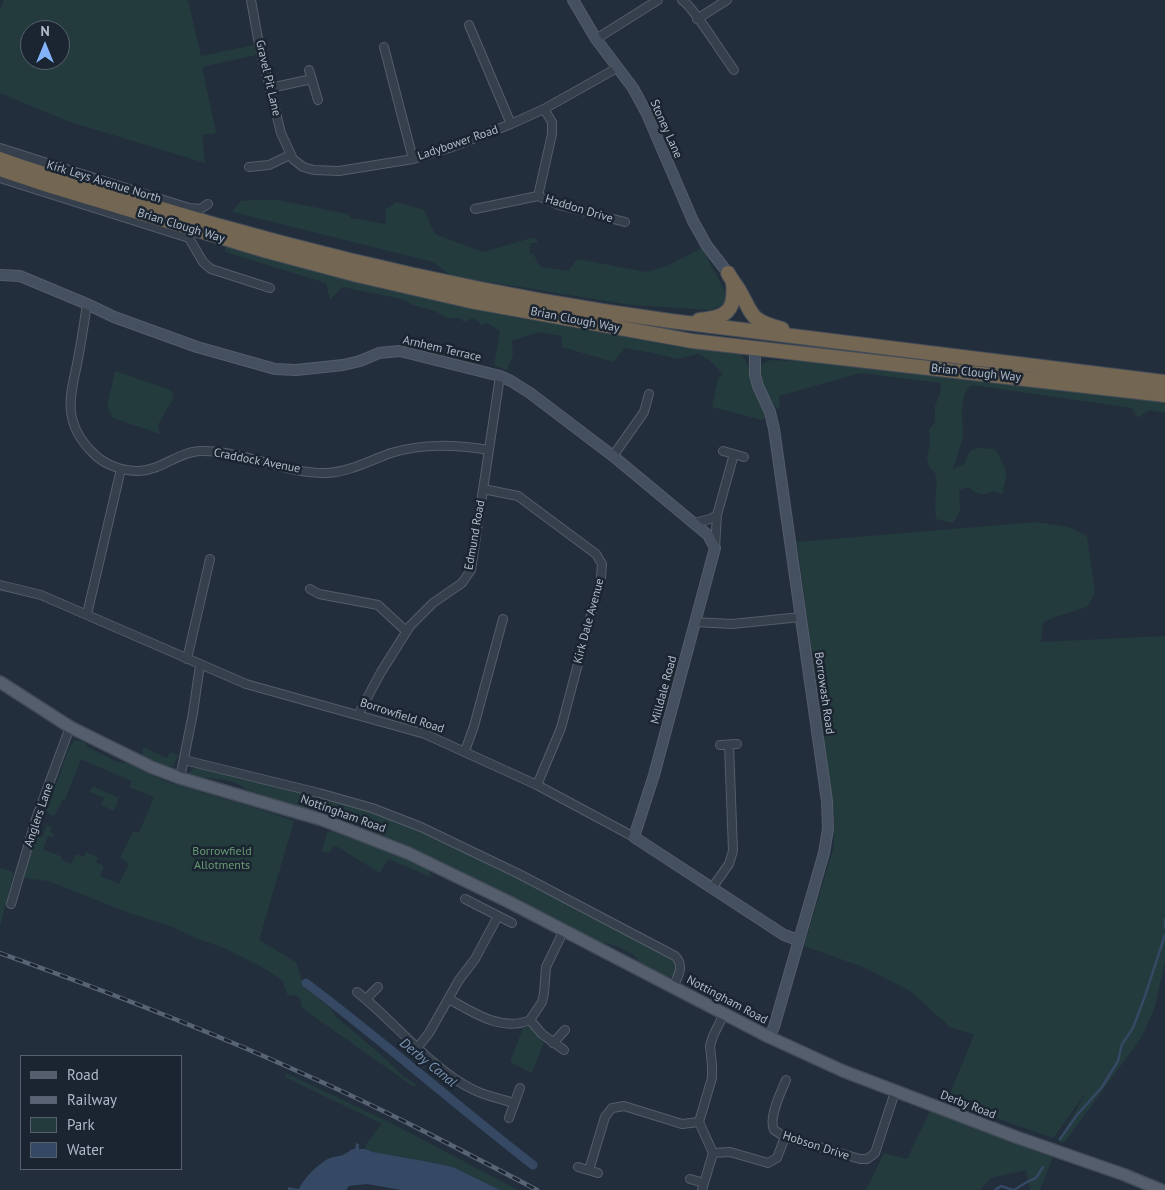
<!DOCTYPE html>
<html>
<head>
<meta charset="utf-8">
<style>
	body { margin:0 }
	#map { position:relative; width:1165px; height:1190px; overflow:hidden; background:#222e3c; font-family:"PT Sans",sans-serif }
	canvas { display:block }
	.legend { position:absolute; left:20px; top:1055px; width:162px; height:115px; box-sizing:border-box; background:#1b2531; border:1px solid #57616d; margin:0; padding:6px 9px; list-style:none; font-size:15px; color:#b1bac8 }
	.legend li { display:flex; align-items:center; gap:10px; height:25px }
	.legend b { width:25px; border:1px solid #57616d }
	.north { position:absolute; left:20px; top:20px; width:50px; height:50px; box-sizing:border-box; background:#1b2531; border:1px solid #57616d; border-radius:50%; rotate:0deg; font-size:14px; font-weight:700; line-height:20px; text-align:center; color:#b1bac8 }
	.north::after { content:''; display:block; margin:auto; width:18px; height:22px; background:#83b3fb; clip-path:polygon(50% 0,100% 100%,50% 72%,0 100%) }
</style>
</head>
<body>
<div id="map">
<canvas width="1165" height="1190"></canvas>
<ul class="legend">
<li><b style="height:6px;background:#545e6d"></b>Road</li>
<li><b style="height:6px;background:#586474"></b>Railway</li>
<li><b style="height:14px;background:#243b3d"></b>Park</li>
<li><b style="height:14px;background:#354964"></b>Water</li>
</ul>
<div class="north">N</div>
</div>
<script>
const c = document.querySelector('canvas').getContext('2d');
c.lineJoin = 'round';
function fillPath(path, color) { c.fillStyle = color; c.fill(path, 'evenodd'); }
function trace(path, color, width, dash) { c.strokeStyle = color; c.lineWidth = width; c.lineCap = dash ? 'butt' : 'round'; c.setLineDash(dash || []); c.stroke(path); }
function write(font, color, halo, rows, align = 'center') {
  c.font = font + ' "PT Sans",sans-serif'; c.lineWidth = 5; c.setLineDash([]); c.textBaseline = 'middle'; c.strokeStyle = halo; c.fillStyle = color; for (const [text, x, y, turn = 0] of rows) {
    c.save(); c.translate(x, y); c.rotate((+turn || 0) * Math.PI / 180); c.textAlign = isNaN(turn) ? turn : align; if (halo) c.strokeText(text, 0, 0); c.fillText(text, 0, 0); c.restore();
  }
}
fillPath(new Path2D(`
	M4 0H188L201 56 254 45 256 55 202 67 216 133 202 135 205 163 67 121 0 93V9ZM30 30H60V60H30Z
	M254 200H278L348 214 351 218 386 224 385 210 396 202 424 210 435 234 483 252 531 238 537 239V243H531L529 253 534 255 540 267 568 271 577 259 646 272 667 266 703 247C707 256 710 265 715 273 724 288 736 303 710 310L631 305 452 276 433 262 232 212 241 201Z
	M226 243 335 277 337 274 481 310 486 306 513 316 516 312 548 319 561 325 566 322 621 336 636 335 737 352C751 361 750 375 754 390 757 396 764 406 768 414L762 420 712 407 718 379 723 375C715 365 709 358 696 353L695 355 677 359 653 353 624 348 614 362 562 347V336L538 332 512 341 513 355 507 370 494 365 500 331 487 323 482 325 473 318 464 322 460 318H446L435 311 413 305 402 299 342 287 330 300 326 283 225 252Z
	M770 360 850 364 960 380 965 376 1165 400V413L1150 410 1139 417H1137L1132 408 972 385C958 395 963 419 963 434 962 445 956 458 953 469L964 464 970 451 978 448 995 449C998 452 1005 468 1006 472 1007 477 1003 488 1003 494L993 491C981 497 978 494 968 487L959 490 960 511 953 523 936 519 935 508 937 480 935 473 929 467 927 458 930 443 929 429 935 422V406L940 393 941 383 860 373 779 396 780 408H776C768 395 758 381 761 365Z
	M115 371 171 390 174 397 158 425 160 434 113 418 107 406Z
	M1036 522 1069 527 1087 536 1095 594 1087 607 1052 618 1043 623 1041 642 1165 636V962L1154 1010 1141 1038 1064 1143 1058 1141 1088 1090 1053 1138 947 1101 974 1035 950 1027 910 991 863 967 804 946 834 846V814L797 542Z
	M75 740 84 742 88 747 117 762 127 763 167 782 249 806 294 821 259 940 296 962 305 988 330 1008 336 1017 379 1053 403 1076 416 1084 414 1087 302 1008 300 999 295 995 288 996 282 980 262 967 224 948 198 939 170 926 132 914 48 881 23 878 22 873 34 835 42 837 47 825 52 827 50 832 54 834 53 838 48 836 43 849 62 857 61 859 71 864 76 854 84 857 86 852 98 857 96 862 104 866 100 876 119 884 129 863 120 858 133 831 139 833 154 797 129 787 132 780H129L81 759 65 800H63L54 816 48 813 47 810 69 748Z
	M143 747 167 758 171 752 178 755 173 766H168L142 756Z
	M196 766 233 777 346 803 425 832 673 956 678 964 676 975 672 977 663 976 639 962 635 956 617 946 599 942 524 902 357 826 247 790C232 776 209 781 191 774L190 772Z
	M92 786 119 798 114 811 101 805 104 798 90 792Z
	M334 830 392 852 428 868 431 877 388 859 380 873 334 845 330 852 324 853 322 850 327 833Z
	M0 868 14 872 0 927Z
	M530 1026 544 1042 532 1073 510 1062 523 1028Z
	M286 1073 391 1123 518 1190H500L453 1167 424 1161 373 1152 365 1149 368 1141 382 1124 285 1077Z
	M930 1111 1053 1157 1040 1190H1030L1026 1170 991 1178 980 1190H866L884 1153 907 1159Z`), '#243b3d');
fillPath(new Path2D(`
	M356 1143 359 1144V1149H365L373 1152 424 1161 453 1167 500 1190H401L367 1184 349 1186 346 1190H288V1187L299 1189C303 1179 320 1162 330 1158 340 1155 343 1157 352 1149H355Z`), '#354964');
trace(new Path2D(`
	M1165 919V928
	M1060 1139 1077 1115 1102 1087 1118 1061 1122 1044 1133 1028 1145 996 1165 935
	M995 1190 1001 1186 1013 1190
	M1014 1190 1027 1182 1036 1178 1043 1167`), '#354964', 2.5);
trace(new Path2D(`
	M306 983C383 1041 457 1106 533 1165`), '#354964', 9);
const street = new Path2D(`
	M251 0 259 44 281 133 293 159 303 167 314 170 339 171 413 159 449 148 511 124 544 109 617 68
	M682 0C693 6 724 57 734 70
	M697 19 727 0
	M469 25 511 124
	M596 39 658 0
	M384 47 413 159
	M309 70 318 100
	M270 88 312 79
	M0 148 189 208 200 209 208 204
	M249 167 269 165 290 155
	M0 178 189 238 203 262 211 269 270 288
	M538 196 552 134V122L544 109
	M475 209 538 196 559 205 625 222
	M87 304C84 324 81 344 77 364 74 379 69 396 71 412 73 428 81 441 92 452 104 465 122 471 139 471 162 470 178 452 200 451 243 450 284 474 327 473 349 472 371 460 391 453 424 443 456 445 489 450
	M723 451 744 457
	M613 456 644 412 649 394
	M483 489 518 496 596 554 602 564 601 577 561 728 537 785
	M694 523 710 519 717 515
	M715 548 717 515 734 454
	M0 585 41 595 246 684 425 734 537 785 634 837
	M310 589 319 594 378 605 406 631
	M87 614 121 469
	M695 622 732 624 801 617
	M187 659 210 559
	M358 715 381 672 410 626 433 603 462 583 471 570 500 376
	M720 745 737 744
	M465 751 474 726 503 619
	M184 760 319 793 372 808 421 827 519 874 675 956C685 966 678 976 673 987
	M180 778 193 713 200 665
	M712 888 729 864 733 851 729 745
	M465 899 512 923
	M11 904 36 819 70 727
	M357 992C394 1021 432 1070 474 1090 486 1096 501 1099 514 1103
	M366 999 378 987
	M449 999C474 1013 502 1032 530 1020L542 1002 544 993 546 967 564 930
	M530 1020 542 1034 564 1050
	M553 1043 565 1030
	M418 1047 429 1033 459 980 475 959 498 916
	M786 1080C781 1092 768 1118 774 1130L785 1137 860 1159H867L875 1153 895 1092
	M509 1118 520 1088
	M713 1153 730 1152 768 1163 777 1158 785 1137
	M578 1167 598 1173
	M589 1170 605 1117 612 1108 624 1106 682 1124 699 1122
	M690 1179 704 1183
	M702 1190 713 1153 699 1122 712 1078V1065L710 1046 713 1036 724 1014`);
const secondary = new Path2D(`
	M573 0 596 39 633 88 647 114 693 221 707 246 728 273
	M0 275 20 276 87 304 114 317 197 347 275 369 296 370 343 365 360 361 379 353 400 351 500 376 511 381 530 393 613 456 708 535 715 548 654 775 634 837 784 935 798 940
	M755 349V375L758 386 770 412 774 429 827 801 828 829 824 853 774 1027 769 1037`);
const primary = new Path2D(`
	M0 682 70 727 151 767 180 778 323 820 408 853 509 902 769 1037 843 1071 1016 1137 1125 1175 1161 1190`);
const highway = new Path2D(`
	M0 159C48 177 98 190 148 205 319 257 493 297 671 321L1165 382
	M0 169 51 186 267 251 357 275 470 301 692 341 1165 395
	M728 273C731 279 735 284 739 290 754 316 749 320 782 329
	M699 320C726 318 736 311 733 283`);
trace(street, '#545d6a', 10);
trace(secondary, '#545d6a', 12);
trace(primary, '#424b58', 14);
trace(highway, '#414a57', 16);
trace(street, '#363f4c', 8);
trace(secondary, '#444f60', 10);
trace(primary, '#545e6d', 11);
trace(highway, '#736653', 14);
const rail = new Path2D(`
	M0 953C103 990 206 1029 306 1075 385 1110 461 1150 537 1190`);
trace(rail, '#586474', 4.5);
trace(rail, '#1b2531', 2.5, [8]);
write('12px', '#b1bac8', '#1b2531', [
	["Gravel Pit Lane",268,78,77],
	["Stoney Lane",666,129,66],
	["Ladybower Road",458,143,-19],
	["Kirk Leys Avenue North",104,182,17],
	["Haddon Drive",579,209,17],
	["Brian Clough Way",181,226,17],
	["Brian Clough Way",575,320,11],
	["Arnhem Terrace",442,349,13],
	["Brian Clough Way",976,373,6],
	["Craddock Avenue",257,461,11],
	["Edmund Road",475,535,-80],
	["Kirk Dale Avenue",589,621,-75],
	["Milldale Road",664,690,-75],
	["Borrowash Road",824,693,82],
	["Borrowfield Road",402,716,18],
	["Nottingham Road",343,814,20],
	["Anglers Lane",39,815,-71],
	["Nottingham Road",727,1000,28],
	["Derby Road",968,1105,21],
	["Hobson Drive",816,1146,18]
]);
write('12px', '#679a72', '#1b2531', [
	["Borrowfield",222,852],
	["Allotments",222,866]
]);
write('italic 14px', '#7891b1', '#1b2531', [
	["Derby Canal",428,1063,39]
]);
</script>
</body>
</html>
